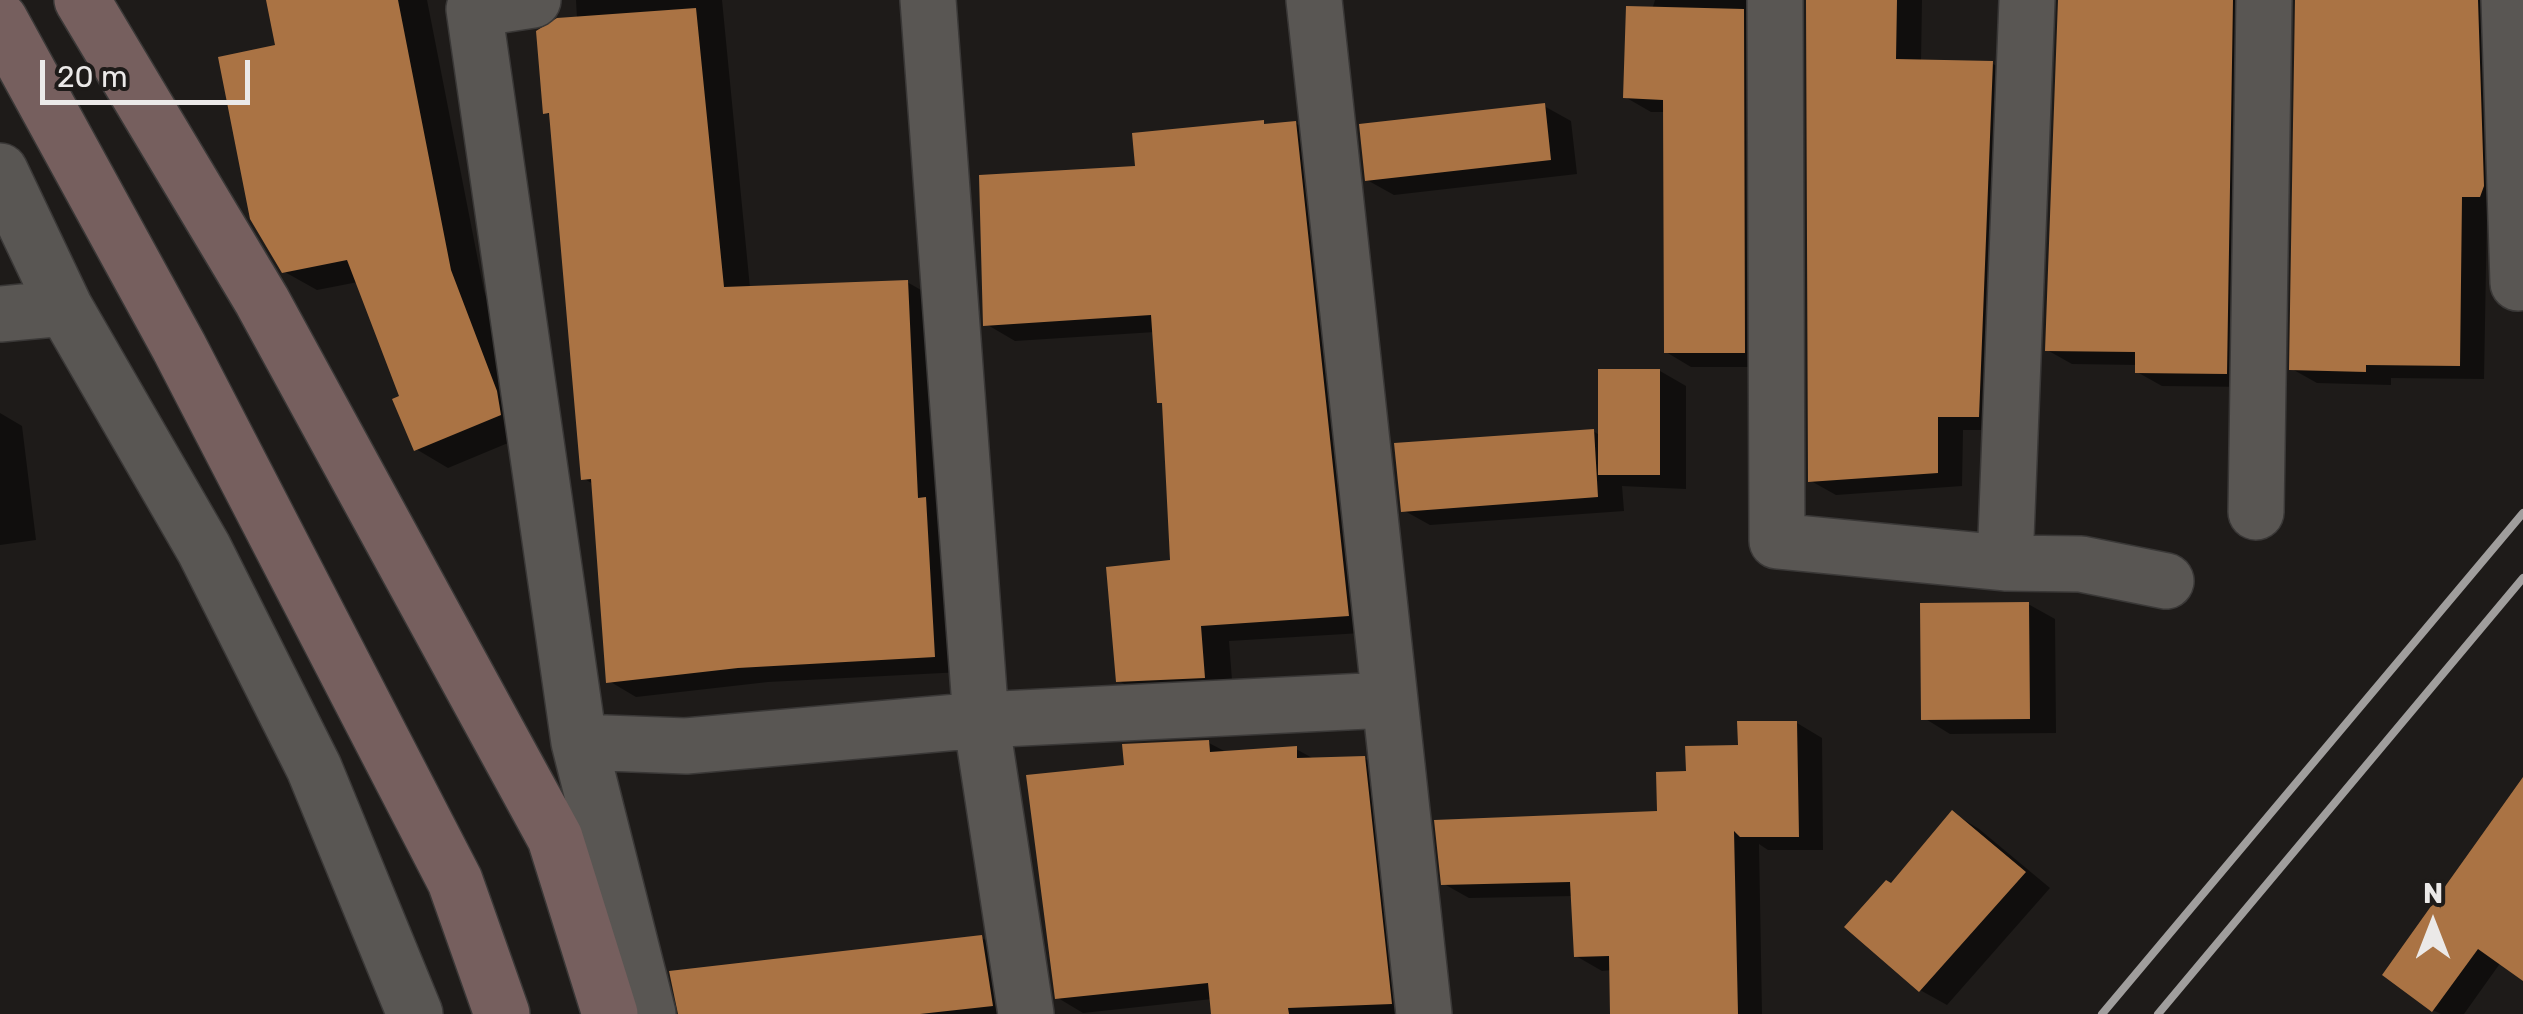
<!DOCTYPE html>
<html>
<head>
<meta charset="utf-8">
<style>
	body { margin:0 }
	#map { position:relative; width:2523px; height:1014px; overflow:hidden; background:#1e1b19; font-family:Rubik,sans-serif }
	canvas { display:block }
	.north { position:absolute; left:2383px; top:874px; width:100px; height:100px; -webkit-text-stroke:8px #1e1b19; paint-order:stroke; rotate:0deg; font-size:28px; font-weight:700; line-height:40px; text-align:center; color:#ebe9e8 }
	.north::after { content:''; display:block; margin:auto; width:35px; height:45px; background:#ebe9e8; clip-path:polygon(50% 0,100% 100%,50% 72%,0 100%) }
	.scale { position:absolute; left:40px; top:60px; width:210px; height:45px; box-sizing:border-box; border:5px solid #ebe9e8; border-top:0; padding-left:12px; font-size:30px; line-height:35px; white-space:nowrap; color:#ebe9e8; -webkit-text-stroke:8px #1e1b19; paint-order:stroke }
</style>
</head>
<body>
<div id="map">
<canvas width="2523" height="1014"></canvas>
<div class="north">N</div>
<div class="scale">20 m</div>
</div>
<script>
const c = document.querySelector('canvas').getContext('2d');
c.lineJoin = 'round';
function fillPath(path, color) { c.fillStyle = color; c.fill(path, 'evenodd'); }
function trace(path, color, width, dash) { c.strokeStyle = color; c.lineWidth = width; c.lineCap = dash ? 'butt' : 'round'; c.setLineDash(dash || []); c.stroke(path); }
fillPath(new Path2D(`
	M269 0H427L484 291 529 412 532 433 448 468 416 449 403 397 358 282 317 290 283 271 278 47Z
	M576 0H722L750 288 907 282 935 298 962 672 768 682 636 697 609 681 593 484 583 478 551 116 545 112 577 19Z
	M1655 0H1773L1770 367H1691L1666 352V112H1651L1625 97Z
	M1809 0H1922L1921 62 1993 64 2018 78 2004 430H1963L1962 486 1836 495 1811 481Z
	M2060 0H2261L2251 387 2162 386 2137 372 2138 365 2072 364 2047 350Z
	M2298 0H2506L2505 210H2487L2484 379 2391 378V385L2317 383 2292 369Z
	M1544 106 1571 121 1577 174 1394 195 1367 180Z
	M1295 123 1324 140 1378 632 1229 641 1233 693 1148 697 1119 681 1172 562 1164 404 1160 402 1155 332 1015 341 986 324 1138 168Z
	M1660 371 1686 386V489L1622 486 1624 511 1430 525 1403 510 1593 431 1601 436Z
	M0 413 22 426 36 540 0 545Z
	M2028 604 2055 619 2056 733 1950 734 1924 718Z
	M1797 723 1822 738 1823 850H1768L1759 844 1762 1014H1613L1612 970 1602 971 1576 956 1573 896 1469 898 1444 884 1660 813 1689 773Z
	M1209 743 1228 753 1296 749 1316 760 1364 758 1390 773 1416 1014H1214L1212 999 1083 1013 1058 998 1126 768Z
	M1953 813 1979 829 2050 888 1947 1005 1920 990 1892 886Z
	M2523 827V978L2501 962 2464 1014H2441L2433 1010Z
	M982 938 1017 958 1026 1014H684Z`), '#0007');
fillPath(new Path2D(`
	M266 0H398L451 270 497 391 501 415 414 451 392 399 399 396 347 260 282 273 250 219 218 57 275 45Z
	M1806 0H1897L1896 59 1993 61 1979 417H1938V473L1808 482Z
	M2058 0H2233L2227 374 2135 373V352L2045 351Z
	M2295 0H2478L2484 186 2480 197H2462L2460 366 2366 365V372L2289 370Z
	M1626 6 1744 9 1745 353H1664L1663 100 1623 98Z
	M696 8 724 287 908 280 918 498 926 497 935 657 738 668 606 683 591 479 581 480 549 113 543 114 536 31 557 18Z
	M1545 103 1551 160 1365 181 1359 124Z
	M1264 120V124L1296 121 1349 616 1201 626 1205 678 1116 682 1106 567 1170 560 1162 403H1157L1151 315 983 326 979 175 1135 166 1132 133Z
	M1598 369H1660V475H1598Z
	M1594 429 1598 497 1401 512 1394 443Z
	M2029 602 2030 719 1921 720 1920 603Z
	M1737 721H1797L1799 837H1740L1734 831 1738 1014H1610L1609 956 1574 957 1570 882 1441 885 1434 820 1657 811 1656 772 1686 771 1685 746 1738 745Z
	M1209 740 1210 752 1297 746V758L1365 756 1392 1004 1288 1008 1289 1014H1211L1208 983 1055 999 1026 775 1124 765 1122 744Z
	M2523 777V981L2478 949 2432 1012 2382 975Z
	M1952 810 2026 872 1919 992 1844 927 1886 880 1891 883Z
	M982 935 993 1006 920 1014H678L669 971Z`), '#aa7344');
const street = new Path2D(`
	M533 0 474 9 579 742 686 746 981 720 1387 700
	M928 0 981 720 1026 1014
	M1314 0 1424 1014
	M1775 0 1777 541 2005 563 2081 564 2166 581
	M2509 0 2518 283
	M0 171 65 308 204 549 314 768 415 1014
	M0 314 65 308
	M2256 512 2264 0
	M2005 563 2027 0
	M579 742 648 1014`);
const secondary = new Path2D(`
	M82 0 262 301 555 838 610 1014
	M0 20 179 347 455 881 502 1014`);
trace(street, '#3a3837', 58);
trace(secondary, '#3a3837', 58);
trace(street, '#595653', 55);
trace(secondary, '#765f5e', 55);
trace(new Path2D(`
	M2102 1014 2523 513
	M2158 1014 2523 578`), '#a09e9d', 8);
</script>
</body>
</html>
